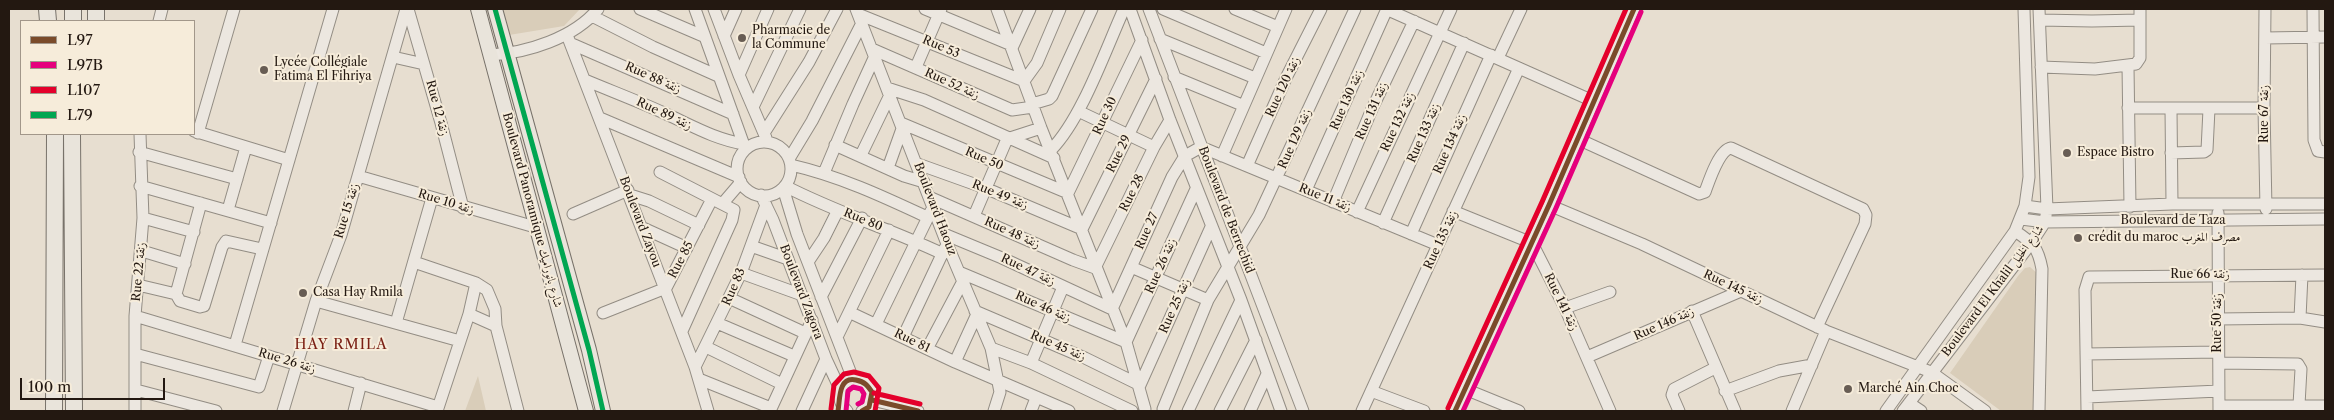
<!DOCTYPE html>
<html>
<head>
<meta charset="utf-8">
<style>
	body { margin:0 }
	#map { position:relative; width:2334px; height:420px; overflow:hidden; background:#e7ded0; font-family:"Libre Caslon Text",serif }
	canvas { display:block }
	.frame { position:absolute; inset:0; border:10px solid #231811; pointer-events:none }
	.legend { position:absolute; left:20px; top:20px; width:175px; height:115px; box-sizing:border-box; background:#f6ecda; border:1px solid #a2978a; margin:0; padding:6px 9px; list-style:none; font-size:15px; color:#231811 }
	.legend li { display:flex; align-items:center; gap:10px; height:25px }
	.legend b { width:25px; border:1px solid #a2978a }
	.scale { position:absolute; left:20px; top:378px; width:145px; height:22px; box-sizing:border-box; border:2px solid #231811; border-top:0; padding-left:6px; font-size:15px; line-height:18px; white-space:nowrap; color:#231811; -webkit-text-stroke:4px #f6ecda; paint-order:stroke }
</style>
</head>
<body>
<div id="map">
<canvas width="2334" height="420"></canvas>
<div class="frame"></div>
<ul class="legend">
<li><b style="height:6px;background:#7a4b2a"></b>L97</li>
<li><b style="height:6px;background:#e5007d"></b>L97B</li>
<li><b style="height:6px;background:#e4002b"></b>L107</li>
<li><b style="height:6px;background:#00a651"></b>L79</li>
</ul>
<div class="scale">100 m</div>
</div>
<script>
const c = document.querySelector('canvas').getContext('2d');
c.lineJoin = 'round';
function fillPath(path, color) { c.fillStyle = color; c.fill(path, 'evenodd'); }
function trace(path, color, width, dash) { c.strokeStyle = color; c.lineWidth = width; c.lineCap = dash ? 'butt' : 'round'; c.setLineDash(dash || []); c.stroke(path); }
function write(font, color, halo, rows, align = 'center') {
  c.font = font + ' "Libre Caslon Text",Amiri,serif'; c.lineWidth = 4; c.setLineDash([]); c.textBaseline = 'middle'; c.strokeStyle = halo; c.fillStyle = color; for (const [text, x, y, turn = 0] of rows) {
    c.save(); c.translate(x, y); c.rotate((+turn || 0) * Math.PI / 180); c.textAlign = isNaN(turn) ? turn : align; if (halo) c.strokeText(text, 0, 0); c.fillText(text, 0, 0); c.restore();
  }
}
fillPath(new Path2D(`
	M502 9H580L564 26 509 35Z
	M2030 267 2038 274 2034 411H2001L1950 373 2018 276 2025 268Z
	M478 376 486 411H465Z`), '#d9cdb9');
const minor = new Path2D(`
	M408 9 441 123 463 208
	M640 9 703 36
	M695 9 745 148
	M714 9 739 75 766 138
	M856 9 947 244 991 348 1000 392 994 411
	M925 9 1009 44
	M997 9 1041 128 1126 342 1145 409
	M1130 9 1170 120 1241 300 1281 411
	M1149 9 1303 411
	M1163 9 1266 53
	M1235 9 1278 27
	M1386 9 1593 101
	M2265 9 2264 108 2266 209
	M2313 9 2314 140 2318 151 2325 152
	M858 14 1024 81 1037 63 1060 9
	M592 16 653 47 718 76
	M2040 20 2092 21 2140 20
	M159 21 162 9
	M567 35 695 367 708 411
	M724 36 736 9
	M2265 38 2325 37
	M1160 39 1255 78
	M572 44 733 114
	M1012 48 1030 9
	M872 49 1012 110 1033 107
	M490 55C527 53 574 38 598 9
	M393 57 424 64
	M1498 58 1521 9
	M2128 66 2130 207
	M916 67 941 9
	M2041 67 2095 69 2136 64 2140 58V9
	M739 75 768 9
	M1174 77 1242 105
	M585 80C611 91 638 101 664 113 691 125 714 139 744 144
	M887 88 924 100 1054 158
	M1032 104 1049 99 1052 96 1092 9
	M753 107 800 9
	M2128 108H2264
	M2171 109 2172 204
	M1078 111 1154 147
	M600 118 739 177
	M901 123 1068 193 1142 40
	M194 131 289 160
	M198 133 234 9
	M764 133 809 62 837 9
	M1578 139 1699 194 1705 192C1709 181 1719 150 1731 148L1863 209 1866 215 1865 224 1817 327
	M737 169a27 27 0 1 1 54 0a27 27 0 1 1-54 0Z
	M835 145 904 176 924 182
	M1051 150C1082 118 1105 51 1124 9
	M139 152 237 179
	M2171 153 2204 152 2207 150 2209 109
	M861 155 890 95
	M1222 156 1286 9
	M789 159 812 121 862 23
	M918 164 985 188 1082 229 1156 79
	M791 165C839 176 882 196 927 217
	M1247 166 1286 78 1321 9
	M888 168 903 126
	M660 172 734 210 732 220 682 331
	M824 173 853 104 875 56
	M358 176 535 227
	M140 186 271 223
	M785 186C835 212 890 229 941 253
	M783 188 797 234 853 379
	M1306 190 1387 9
	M630 195 649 201 699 225
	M761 195 773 220 826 359 840 389
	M929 197 1073 260 1095 268 1154 147 1170 120
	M1333 202 1372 109 1414 21
	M723 203 741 182
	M1549 205 1642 244 1826 331 1931 372 1985 411
	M2025 206 2047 209 2172 204H2325
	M228 210 246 147
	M1453 211 1532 243 1565 308 1610 411
	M1357 212 1451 9
	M2218 213 2219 411
	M573 214 628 190
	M974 216 1007 139 1041 128
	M143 218 194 232
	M2021 219 2045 222 2325 219
	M1383 223 1464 43
	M643 228 687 248
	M2015 231C2033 243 2038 247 2042 269L2039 411
	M944 234 1002 258 1112 309 1172 177 1185 156 1201 147 1438 245
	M1411 234 1491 55
	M751 246 788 259
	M142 251 185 264
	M414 262 476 283 487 290 495 309 496 326 518 411
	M808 262 824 238 838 210
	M1131 267 1208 300
	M959 272 1126 342 1196 189
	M741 273 802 295
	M138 285 176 294 201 203
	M176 294 180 301 200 307 204 306 222 247 226 241 262 249
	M821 297 862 218
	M729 298 805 333
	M316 301 460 341
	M1565 308 1610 292
	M975 311 1085 358 1140 385 1211 227
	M1692 311 1735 411
	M603 313 666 288 712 199
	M851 313 955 362 1069 411
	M469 314 496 326
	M135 316 438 407
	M2300 318 2302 275
	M2218 319 2300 318 2325 322
	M396 323 432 198
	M717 323 794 356
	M876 324 931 211
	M837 337 889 230
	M903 337 945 248
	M235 345 333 9
	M706 347 782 384
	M991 348 1031 363 1132 411
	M927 349 963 281
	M135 354 259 387 269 356
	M2086 354 2218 352
	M1587 357 1741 291
	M955 362 977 314
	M1031 363 1063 287
	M2219 363 2298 364 2301 369 2299 405
	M695 367 741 273 766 205
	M699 379 771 408
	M1465 389 1519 411
	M136 390 216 411
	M1371 391 1424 411
	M1725 391 1779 371 1812 365
	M2087 397 2219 391
	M872 400 918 411
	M1909 403 1921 411
	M2219 406H2325
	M1163 409 1208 300 1259 215 1355 9
	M135 411V316L143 218 140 134
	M283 411 316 301 341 235 406 9
	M354 411 361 383
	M437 411 469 314 476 283
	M770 411 812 320
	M802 411 826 359
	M847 411C838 402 837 394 844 383L853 379 866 383 872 392 869 407 862 411
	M1031 411 1036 398
	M1188 411 1241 300
	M1220 411 1256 340
	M1250 411 1267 374
	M1362 411 1519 68
	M1455 411 1549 205 1634 9
	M1679 411 1672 395 1674 389 1715 368
	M1792 411 1826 331
	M1886 411 2015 231 2025 206 2029 177 2024 9
	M1903 411 2032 242 2045 222 2047 209 2039 9
	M2087 411 2085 290 2089 277 2325 275`);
const major = new Path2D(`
	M478 9 586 411
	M495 9 589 350 603 411`);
const highway = new Path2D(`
	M47 9 48 21
	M73 21V9
	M96 21V9
	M72 134 74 411
	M54 411 55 134`);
trace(minor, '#938d84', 13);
trace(major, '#78726a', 16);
trace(highway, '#78726a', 18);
trace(minor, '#ece7e0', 11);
trace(major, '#e9e4db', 14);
trace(highway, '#e9e4db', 16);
trace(new Path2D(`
	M872 400 918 411
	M838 411C840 400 838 376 856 380 865 382 867 385 872 392L869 407 862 411
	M1455 411 1549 205 1634 9`), '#7a4b2a', 5);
trace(new Path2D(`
	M846 411 848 391 853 387 861 389 864 394 862 402 858 404
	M1463 411 1556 208 1641 12`), '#e5007d', 5);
trace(new Path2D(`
	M874 393 920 404
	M1448 408 1542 202 1626 9
	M831 409 834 385 844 374 854 372 869 376 879 388 875 411`), '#e4002b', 5);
trace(new Path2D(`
	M495 9 589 350 603 411`), '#00a651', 5);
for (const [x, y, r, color] of [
	[742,38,5,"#685d54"],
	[264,70,5,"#685d54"],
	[2067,153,5,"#685d54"],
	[2078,238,5,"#685d54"],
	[303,293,5,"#685d54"],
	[1848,389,5,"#685d54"]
]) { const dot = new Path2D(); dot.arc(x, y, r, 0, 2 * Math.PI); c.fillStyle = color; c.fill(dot); trace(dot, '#f6ecda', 2); }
write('12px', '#231811', '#f6ecda', [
	["Pharmacie de",752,31],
	["la Commune",752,45],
	["Lycée Collégiale",274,63],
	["Fatima El Fihriya",274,77],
	["Espace Bistro",2077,153],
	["crédit du maroc مصرف المغرب",2088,238],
	["Casa Hay Rmila",313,293],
	["Marché Ain Choc",1858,389]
], 'left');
write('12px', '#231811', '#f6ecda', [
	["Rue 53",941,47,23],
	["Rue 88 زنقة",653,78,24],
	["Rue 52 زنقة",952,84,24],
	["Rue 120 زنقة",1283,87,-65],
	["Rue 130 زنقة",1347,100,-66],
	["Rue 12 زنقة",437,108,75],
	["Rue 131 زنقة",1372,111,-66],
	["Rue 89 زنقة",664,114,25],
	["Rue 67 زنقة",2265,114,-90],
	["Rue 30",1105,116,-65],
	["Rue 132 زنقة",1398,122,-65],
	["Rue 133 زنقة",1424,133,-66],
	["Rue 129 زنقة",1295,139,-66],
	["Rue 134 زنقة",1450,144,-66],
	["Rue 29",1119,154,-64],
	["Rue 50",984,159,23],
	["Rue 28",1132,193,-64],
	["Rue 49 زنقة",1000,195,22],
	["Rue 11 زنقة",1325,198,22],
	["Rue 10 زنقة",446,202,17],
	["Boulevard Haouz",935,209,69],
	["Boulevard Panoramique شارع بانوراميك",532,210,75],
	["Boulevard de Berrechid",1226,210,69],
	["Rue 15 زنقة",347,211,-73],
	["Rue 80",863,220,22],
	["Boulevard de Taza",2173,221],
	["Boulevard Zayou",640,222,69],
	["Rue 27",1147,231,-66],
	["Rue 48 زنقة",1012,233,24],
	["Rue 135 زنقة",1441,240,-65],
	["Rue 85",681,260,-62],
	["Rue 26 زنقة",1161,266,-66],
	["Rue 47 زنقة",1028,270,25],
	["Rue 22 زنقة",139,272,-85],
	["Rue 66 زنقة",2200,275],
	["Rue 83",734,287,-66],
	["Rue 145 زنقة",1733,287,25],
	["Boulevard El Khalil شارع الخليل",1993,291,-53],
	["Boulevard Zagora",801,292,69],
	["Rue 141 زنقة",1561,302,64],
	["Rue 25 زنقة",1175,306,-66],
	["Rue 46 زنقة",1043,307,24],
	["Rue 50 زنقة",2218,323,-90],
	["Rue 146 زنقة",1664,324,-24],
	["Rue 81",912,341,26],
	["Rue 45 زنقة",1058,346,23],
	["Rue 26 زنقة",287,361,17]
]);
c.letterSpacing = '1px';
write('14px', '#7a1f14', '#f6ecda', [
	["HAY RMILA",341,345]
]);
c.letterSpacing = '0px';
</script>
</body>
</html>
